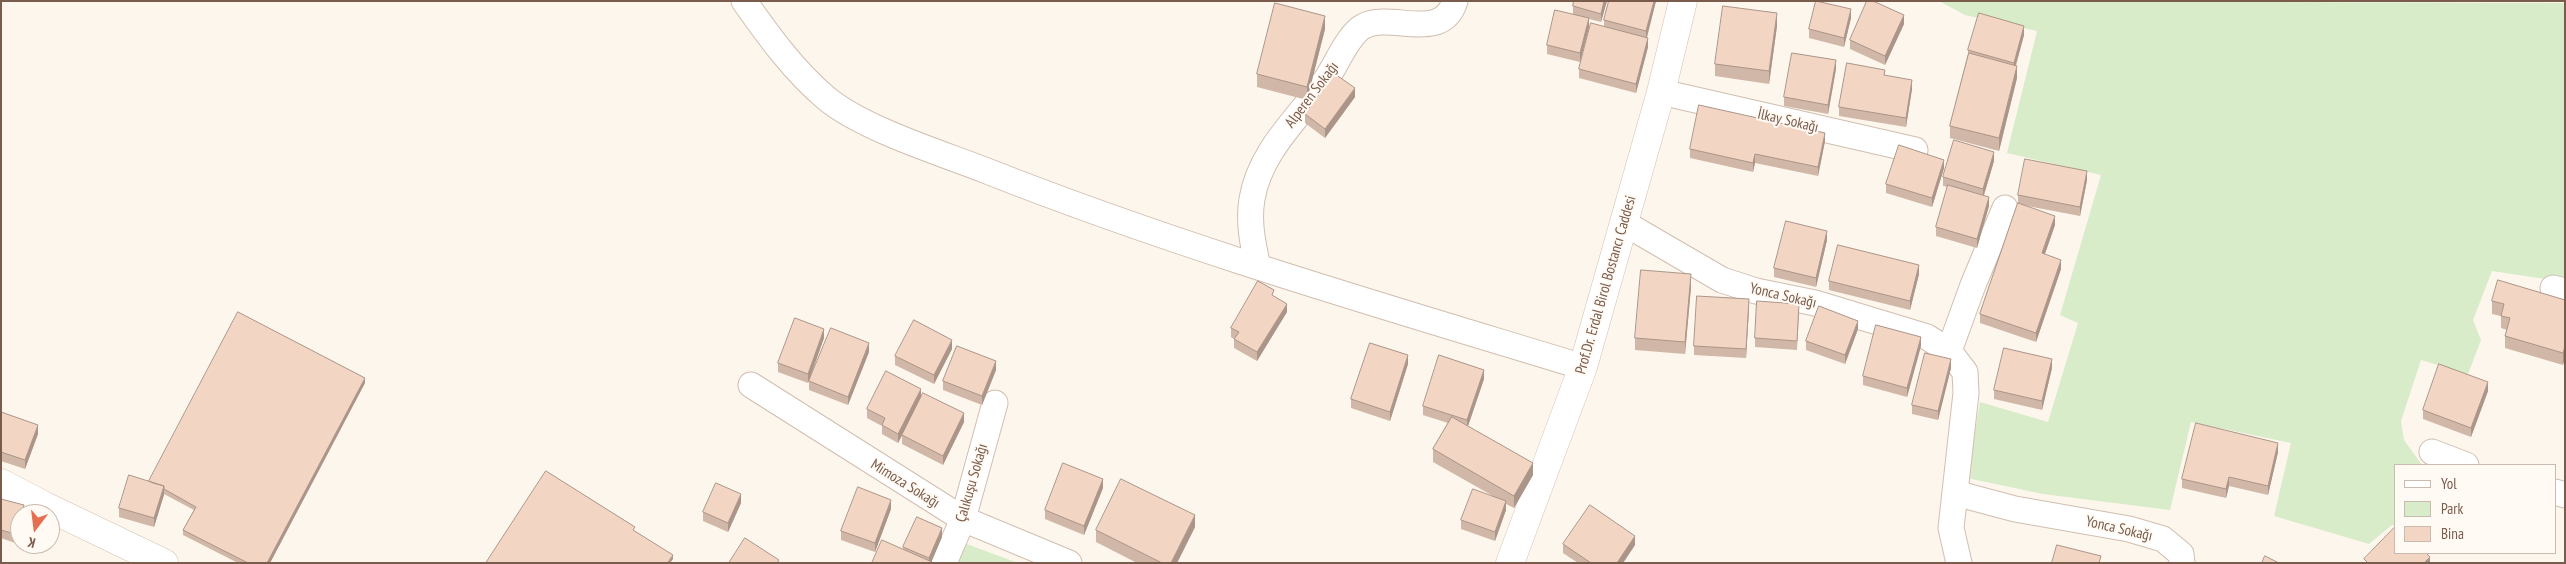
<!DOCTYPE html>
<html>
<head>
<meta charset="utf-8">
<style>
	body { margin:0 }
	#map { position:relative; width:2566px; height:564px; overflow:hidden; background:#fdf6ec; font-family:"PT Sans Narrow",sans-serif }
	canvas { display:block }
	.frame { position:absolute; inset:0; border:2px solid #7a5c4d; pointer-events:none }
	.legend { position:absolute; left:2394px; top:464px; width:162px; height:90px; box-sizing:border-box; background:#fffaf3; border:1px solid #cabbb1; margin:0; padding:6px 9px; list-style:none; font-size:15px; color:#7a5c4d }
	.legend li { display:flex; align-items:center; gap:10px; height:25px }
	.legend b { width:25px; border:1px solid #cabbb1 }
	.north { position:absolute; left:10px; top:504px; width:50px; height:50px; box-sizing:border-box; background:#fffaf3; border:1px solid #cabbb1; border-radius:50%; rotate:195deg; font-size:14px; font-weight:700; line-height:20px; text-align:center; color:#7a5c4d }
	.north::after { content:''; display:block; margin:auto; width:18px; height:22px; background:#e76f51; clip-path:polygon(50% 0,100% 100%,50% 72%,0 100%) }
</style>
</head>
<body>
<div id="map">
<canvas width="2566" height="564"></canvas>
<div class="frame"></div>
<ul class="legend">
<li><b style="height:6px;background:#fff"></b>Yol</li>
<li><b style="height:14px;background:#d8ecc9"></b>Park</li>
<li><b style="height:14px;background:#f3d5c3"></b>Bina</li>
</ul>
<div class="north">K</div>
</div>
<script>
const c = document.querySelector('canvas').getContext('2d');
c.lineJoin = 'round';
function fillPath(path, color) { c.fillStyle = color; c.fill(path, 'evenodd'); }
function trace(path, color, width, dash) { c.strokeStyle = color; c.lineWidth = width; c.lineCap = dash ? 'butt' : 'round'; c.setLineDash(dash || []); c.stroke(path); }
function write(font, color, halo, rows, align = 'center') {
  c.font = font + ' "PT Sans Narrow",sans-serif'; c.lineWidth = 4; c.setLineDash([]); c.textBaseline = 'middle'; c.strokeStyle = halo; c.fillStyle = color; for (const [text, x, y, turn = 0] of rows) {
    c.save(); c.translate(x, y); c.rotate((+turn || 0) * Math.PI / 180); c.textAlign = isNaN(turn) ? turn : align; if (halo) c.strokeText(text, 0, 0); c.fillText(text, 0, 0); c.restore();
  }
}
fillPath(new Path2D(`
	M1939 1 2565 3V282L2492 271 2473 320 2481 340 2468 374 2421 360 2401 421 2404 440 2422 465H2395V526L2392 525 2369 544 2274 516 2291 443 2191 422 2170 510 2043 494 1967 478 1980 402 2048 422 2078 323 2060 315 2101 175 2007 153 2037 31 1965 15Z
	M964 543 1018 563H955Z`), '#d8ecc9');
const street = new Path2D(`
	M744 1C768 35 793 70 826 98 863 129 941 153 987 171 1182 248 1383 306 1583 367
	M1661 92 1915 150
	M1624 223 1722 280 1756 291 1815 303 1927 337 1949 351 1965 372 1966 393 1951 528 1959 563
	M1258 267C1253 245 1248 222 1252 199 1260 150 1300 117 1327 78 1336 65 1349 33 1364 26 1392 12 1442 43 1455 1
	M2553 288 2565 291
	M1949 351 1973 285 2005 208
	M751 385 963 519 1069 563
	M2432 452 2466 465
	M2555 492 2565 495
	M1955 493 2015 509 2129 529 2163 539 2181 554 2182 563
	M944 563 963 519 995 403`);
const secondary = new Path2D(`
	M1 483 43 505 164 563
	M1510 563 1583 367 1661 92 1683 1`);
trace(street, '#d1beb0', 27);
trace(secondary, '#d6c0b0', 29);
trace(street, '#fff', 25);
trace(secondary, '#fff', 28);
fillPath(new Path2D(`
	M1574 1H1607L1601 22 1589 19V27L1580 62 1547 54V45L1573 14V6Z
	M1609 1H1656L1647 38 1648 47 1636 93 1579 78V69L1604 26V20Z
	M1851 18 1844 47 1809 38V29Z
	M1904 24 1885 65 1850 49V40Z
	M1777 26 1769 84 1715 76V64Z
	M1325 29 1307 100 1257 87V74Z
	M2024 35 2016 66 2017 78 1999 151 1950 138V126L1968 55V50Z
	M1836 69 1828 114 1784 106V97Z
	M1885 75 1912 89 1906 127 1839 116V107Z
	M1355 97 1325 138 1305 123V114Z
	M1825 141 1818 176 1755 163 1753 172 1690 158V149Z
	M1994 161 1984 195 1989 206 1977 248 1936 236V227L1948 187 1943 186V177Z
	M1944 168 1932 207 1886 193V184Z
	M2087 180 2080 216 2022 205 2055 225 2045 254 2061 269 2036 342 1980 323V314L2018 203V195Z
	M1827 240 1816 287 1774 277V268Z
	M1919 274 1910 310 1829 290V281Z
	M1691 287 1685 354 1635 350V338Z
	M1274 296 1287 312 1257 361 1234 348V339L1231 337V328Z
	M2565 300 2563 365 2505 348V336L2507 330 2501 328V316L2492 314V301Z
	M1749 308 1746 358 1694 355V346Z
	M1799 313 1797 350 1755 347V338Z
	M1858 329 1845 364 1806 350V341Z
	M824 338 808 383 778 372V363Z
	M1921 346 1907 397 1863 385V376Z
	M952 349 934 384 895 365V356Z
	M869 352 848 405 809 390V381Z
	M1408 364 1390 421 1351 408V399Z
	M1951 368 1938 420 1912 414V405Z
	M2052 368 2042 410 1994 399V390Z
	M996 370 982 405 943 390V381Z
	M1484 379 1468 426 1533 475 1514 508 1506 504V510L1495 541 1461 529V520L1493 496 1433 462V449L1448 423 1423 415V406Z
	M365 383 270 563H238L183 535V530L194 510 164 494 154 527 119 517V508L149 482V481Z
	M2488 391 2471 437 2423 419V410Z
	M921 396 964 422 943 465 902 444V436L898 443 882 434V426L867 418V409Z
	M1 412 38 434 25 469 1 461Z
	M2278 452 2268 495 2229 486 2226 498 2182 488V479Z
	M1103 488 1084 535 1045 519V510Z
	M1 499 24 514 15 543 1 538Z
	M741 503 728 532 703 521V512Z
	M891 509 875 552 841 540V531Z
	M1195 527 1177 563H1137L1096 542V530Z
	M942 537 931 562 903 549V547Z
	M1563 544 1635 545 1623 563H1578L1563 553Z`), '#d1b7a8');
fillPath(new Path2D(`
	M1604 1H1607L1601 22V14Z
	M1654 1H1656L1646 40V31Z
	M1851 9V18L1844 47V38Z
	M1777 13V26L1769 84V71Z
	M1904 15V24L1885 65V56Z
	M1325 16V29L1307 100V87Z
	M1589 18V27L1580 62V53Z
	M2024 26V35L2014 71V63Z
	M1648 38V47L1636 93V84Z
	M1836 60V69L1828 114V105Z
	M2017 66V78L1999 151V138Z
	M1912 80V89L1906 127V118Z
	M1355 88V97L1325 138V129Z
	M1825 133V141L1818 176V167Z
	M1994 152V161L1983 198V189Z
	M1755 154V163L1753 172V163Z
	M1944 160V168L1932 207V198Z
	M2087 171V180L2080 216V207Z
	M1989 197V206L1977 248V239Z
	M2055 216V225L2042 262V253Z
	M1827 231V240L1816 287V278Z
	M2061 260V269L2036 342V333Z
	M1919 265V274L1910 310V301Z
	M1691 274V287L1685 354V342Z
	M1749 299V308L1746 358V349Z
	M1287 304V312L1257 361V352Z
	M1858 321V329L1845 364V355Z
	M824 329V338L808 383V374Z
	M1921 337V346L1907 397V388Z
	M952 340V349L934 384V375Z
	M869 343V352L848 405V397Z
	M2565 346V359L2563 365V353Z
	M1408 355V364L1390 421V412Z
	M1951 359V368L1938 420V411Z
	M2052 359V368L2042 410V401Z
	M996 361V370L982 405V396Z
	M1484 370V379L1467 429V420Z
	M365 378V383L270 563H267Z
	M2488 382V391L2471 437V428Z
	M921 389V398L898 443V434Z
	M964 413V422L943 465V456Z
	M38 425V434L25 469V460Z
	M2278 443V452L2268 495V486Z
	M1533 463V475L1514 508V496Z
	M2229 477V486L2226 498V489Z
	M1103 479V488L1084 535V526Z
	M164 486V495L154 527V518Z
	M741 494V503L728 532V523Z
	M891 500V509L875 552V543Z
	M1506 501V510L1495 541V532Z
	M24 505V514H21Z
	M1195 515V527L1177 563H1171Z
	M20 517V526L15 543V534Z
	M942 528V537L931 563H929V558Z
	M1635 536V545L1623 563H1617Z
	M673 555V559L670 563H668Z
	M2430 557V563H2424Z`), '#aa9588');
const building = new Path2D(`
	M1574 1H1604L1601 14 1573 6Z
	M1609 1H1654L1646 31 1604 20Z
	M1816 1 1851 9 1844 38 1809 29Z
	M1867 1H1873L1904 15 1885 56 1850 40Z
	M1275 3 1325 16 1307 87 1257 74Z
	M1723 6 1777 13 1769 71 1715 64Z
	M1555 10 1589 18 1580 53 1547 45Z
	M1979 13 2024 26 2014 63 1968 50Z
	M1591 23 1648 38 1636 84 1579 69Z
	M1792 53 1836 60 1828 105 1784 97Z
	M1969 53 2017 66 1999 138 1950 126Z
	M1847 63 1885 70 1884 75 1912 80 1906 118 1839 107Z
	M1335 74 1355 88 1325 129 1305 114Z
	M1699 105 1825 133 1818 167 1755 154 1753 163 1690 149Z
	M1954 140 1994 152 1983 189 1943 177Z
	M1899 145 1944 160 1932 198 1886 184Z
	M2025 159 2087 171 2080 207 2018 195Z
	M1948 185 1989 197 1977 239 1936 227Z
	M2018 203 2055 216 2042 253 2061 260 2036 333 1980 314Z
	M1786 221 1827 231 1816 278 1774 268Z
	M1838 245 1919 265 1910 301 1829 281Z
	M1641 270 1691 274 1685 342 1635 338Z
	M2498 280 2565 300V346L2563 353 2505 336 2510 318 2501 316 2504 304 2492 301Z
	M1258 281 1274 290 1272 295 1287 304 1257 352 1234 339 1239 332 1231 328Z
	M1697 296 1749 299 1746 349 1694 346Z
	M1757 301 1799 304 1797 341 1755 338Z
	M1819 306 1858 321 1845 355 1806 341Z
	M238 312 365 378 267 563H248L183 530 196 507 164 489V486L153 483 149 481Z
	M795 318 824 329 808 374 778 363Z
	M914 320 952 340 934 375 895 356Z
	M1876 325 1921 337 1907 388 1863 376Z
	M831 328 869 343 848 397 809 381Z
	M1370 343 1408 355 1390 412 1351 399Z
	M957 346 996 361 982 396 943 381Z
	M2004 348 2052 359 2042 401 1994 390Z
	M1925 353 1951 359 1938 411 1912 405Z
	M1439 355 1484 370 1467 420 1423 406Z
	M2439 364 2488 382 2471 428 2423 410Z
	M886 371 921 389 898 434 882 425 885 418 867 409Z
	M923 393 964 413 943 456 902 435Z
	M1 412 38 425 25 460 1 452Z
	M1452 417 1533 463 1514 496 1433 449Z
	M2196 423 2278 443 2268 486 2229 477 2226 489 2182 479Z
	M1063 463 1103 479 1084 526 1045 510Z
	M546 471 635 527 633 530 673 555 668 562 669 563H486Z
	M129 475 164 486 154 518 119 508Z
	M1121 479 1195 515 1171 563H1162L1096 530Z
	M716 483 741 494 728 523 703 512Z
	M858 487 891 500 875 543 841 531Z
	M1473 489 1506 501 1495 532 1461 520Z
	M1 499 24 505 21 514H20V517L15 534 1 530Z
	M1590 505 1635 536 1617 563H1591L1563 544Z
	M917 517 942 528 929 558 903 547Z
	M2395 527V553H2426L2430 557 2424 563H2368L2364 559Z
	M745 538 779 560 777 563H729Z
	M882 540 932 562V563H872Z
	M2057 545 2101 556 2099 563H2052Z
	M2265 556 2279 563H2262Z`);
fillPath(building, '#f3d5c3');
trace(building, '#aa9588', 1);
write('15px', '#7a5c4d', '#fffaf3', [
	["Alperen Sokağı",1312,95,-53],
	["İlkay Sokağı",1788,121,13],
	["Prof.Dr. Erdal Birol Bostancı Caddesi",1606,285,-74],
	["Yonca Sokağı",1783,296,13],
	["Çalıkuşu Sokağı",972,483,-74],
	["Mimoza Sokağı",905,484,32],
	["Yonca Sokağı",2119,529,13]
]);
</script>
</body>
</html>
